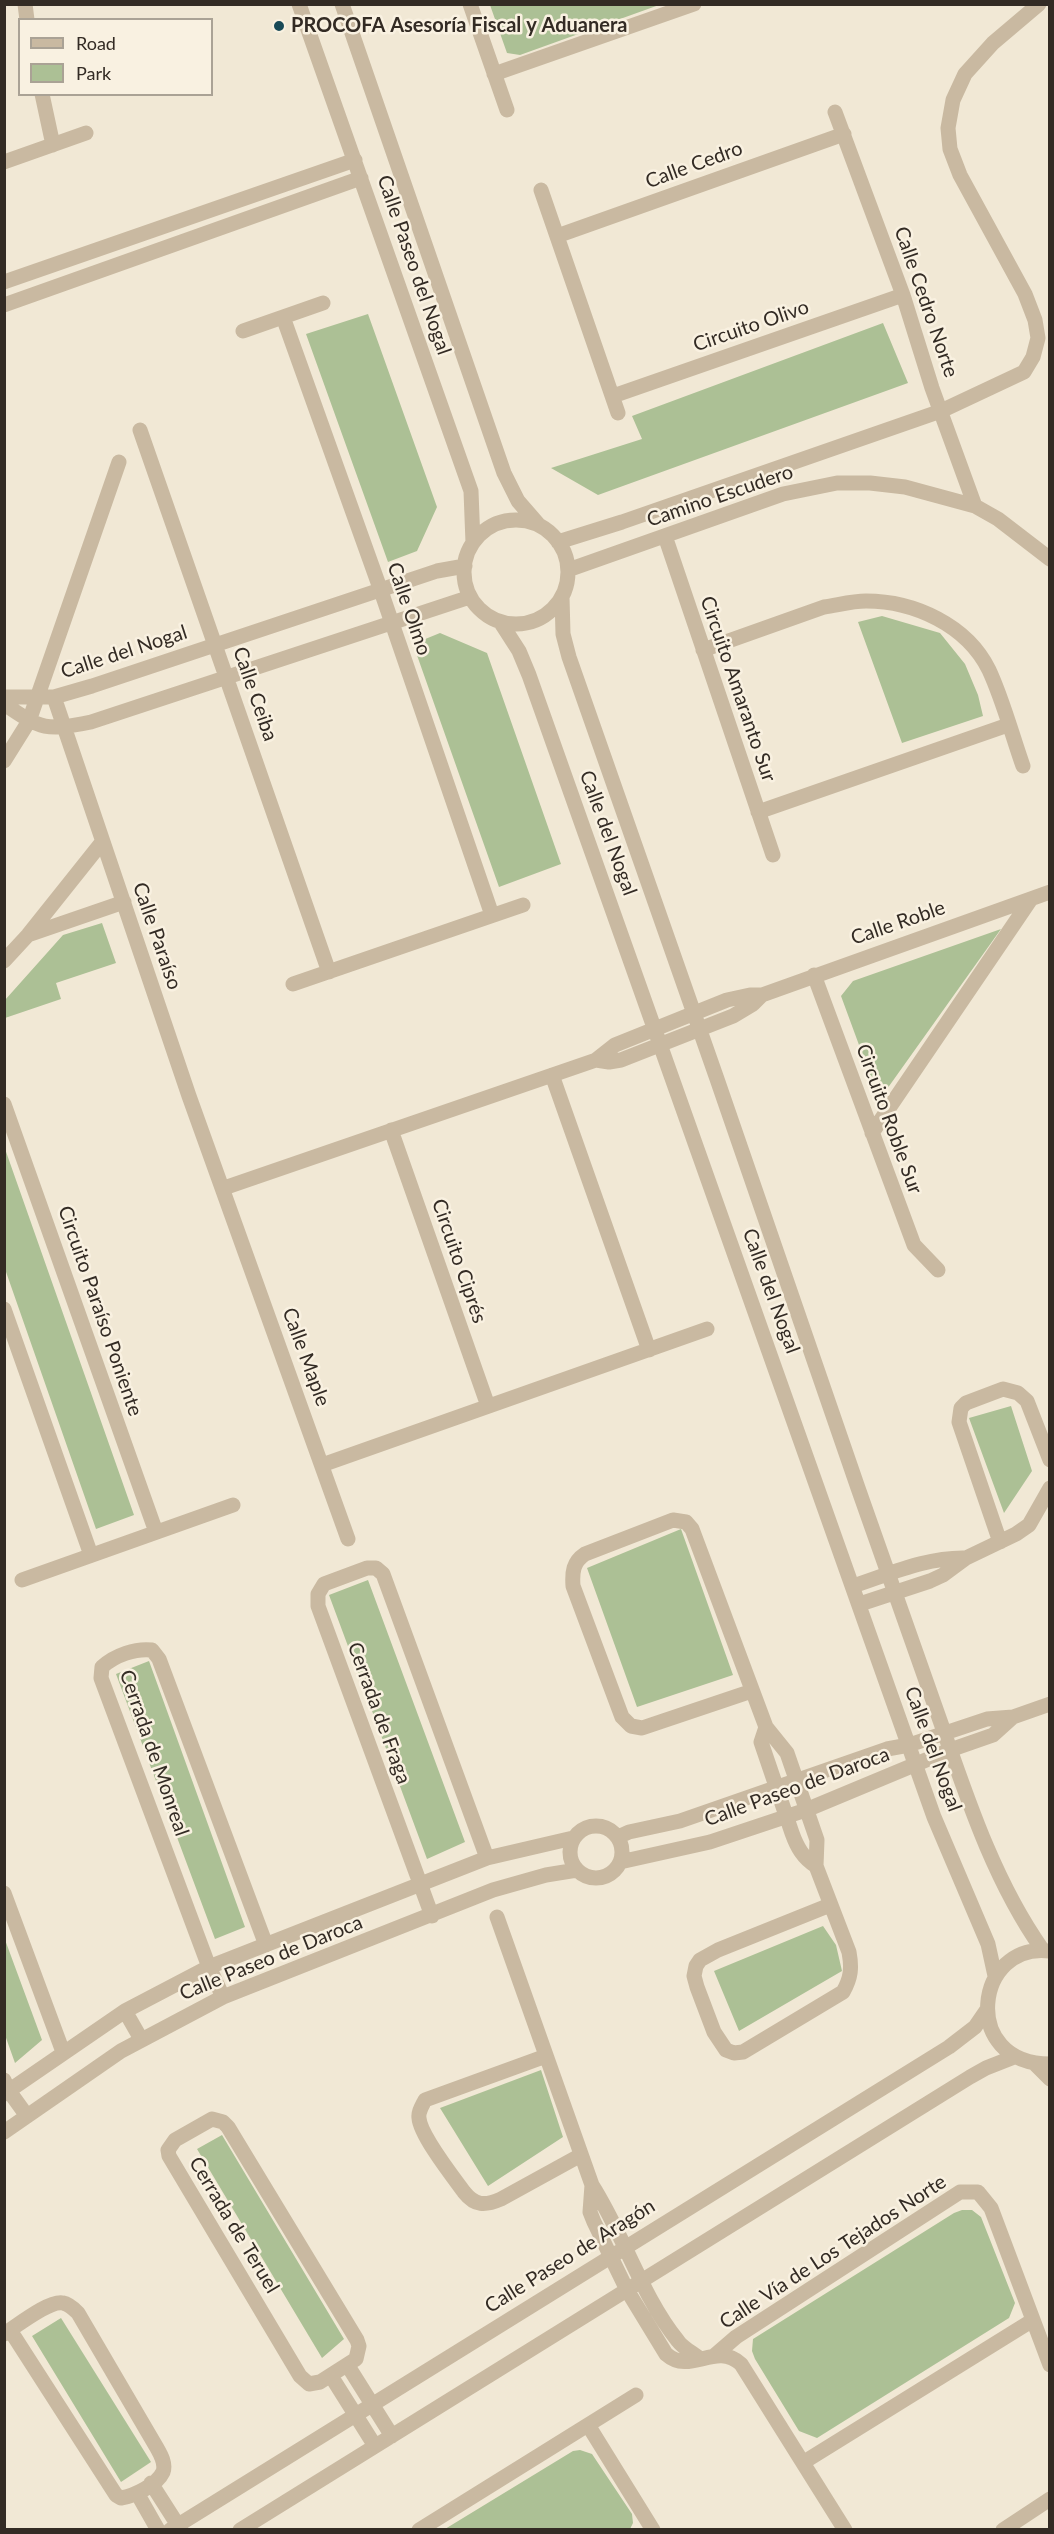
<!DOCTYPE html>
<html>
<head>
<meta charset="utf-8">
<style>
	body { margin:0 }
	#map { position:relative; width:1054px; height:2534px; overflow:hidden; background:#f1e8d5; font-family:Lato,sans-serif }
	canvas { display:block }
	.frame { position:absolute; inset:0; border:6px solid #332b24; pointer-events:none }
	.legend { position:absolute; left:18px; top:18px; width:195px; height:78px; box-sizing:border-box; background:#f9f1e1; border:2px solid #aaa295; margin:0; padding:8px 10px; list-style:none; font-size:18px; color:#332b24 }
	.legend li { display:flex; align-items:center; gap:12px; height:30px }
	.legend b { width:30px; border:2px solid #aaa295 }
</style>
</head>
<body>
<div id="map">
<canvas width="1054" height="2534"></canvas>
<div class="frame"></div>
<ul class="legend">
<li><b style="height:8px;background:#c9b9a1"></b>Road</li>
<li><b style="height:16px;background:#acc095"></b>Park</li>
</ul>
</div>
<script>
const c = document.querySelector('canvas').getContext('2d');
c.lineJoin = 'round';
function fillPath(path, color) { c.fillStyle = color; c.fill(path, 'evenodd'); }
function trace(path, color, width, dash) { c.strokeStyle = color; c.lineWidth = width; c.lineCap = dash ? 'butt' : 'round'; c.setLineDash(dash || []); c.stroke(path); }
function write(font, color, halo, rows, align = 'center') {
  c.font = font + ' Lato,sans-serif'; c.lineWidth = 5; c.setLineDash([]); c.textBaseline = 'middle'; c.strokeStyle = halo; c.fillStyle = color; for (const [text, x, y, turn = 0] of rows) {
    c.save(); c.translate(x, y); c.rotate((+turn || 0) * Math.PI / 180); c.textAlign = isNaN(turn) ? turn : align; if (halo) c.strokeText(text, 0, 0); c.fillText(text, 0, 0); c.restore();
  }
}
fillPath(new Path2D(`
	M490 5V4L659 5 520 55 507 53Z
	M368 314 437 507 417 551 388 562 306 334Z
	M883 323 908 383 598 495 551 468 642 439 632 416Z
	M882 616 940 633 965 664 978 695 983 716 902 743 858 622Z
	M440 633 487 653 561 864 499 887 413 644Z
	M102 923 116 963 56 983 61 999 5 1018V1000L63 935Z
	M1001 929 887 1089 873 1083 841 996 853 981Z
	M4 1146 134 1515 96 1529 5 1269Z
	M1011 1406 1032 1471 1004 1513 969 1418Z
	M681 1529 733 1675 637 1707 587 1568Z
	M368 1580 465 1842 427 1859 329 1595Z
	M149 1661 245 1927 215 1939 116 1674Z
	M823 1926 836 1945 842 1971 739 2031 714 1971Z
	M4 1937 42 2040 15 2063 5 2035Z
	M541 2070 563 2137 488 2186 440 2108Z
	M222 2135 344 2339 322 2358 197 2149Z
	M962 2210H972L981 2217 1015 2303 1009 2318 817 2438 799 2431 755 2359 752 2351 753 2339 954 2213Z
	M61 2318 151 2462 121 2482 32 2336Z
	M580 2450 592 2454 632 2514 633 2523 630 2529H445L573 2451Z`), '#acc095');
trace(new Path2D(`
	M25 4 27 20
	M299 4 471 491 473 543
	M342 4 504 473 518 501 538 524
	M470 4 507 110
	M494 74 694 4
	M42 94 53 145
	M835 112 903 295 932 388 975 506
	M4 162 86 133
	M541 190 618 413
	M557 236 844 134
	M4 282 355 160
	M4 305 361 178
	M283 317 381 591 492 915
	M243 331 323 303
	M613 396 903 295
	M140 430 329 972
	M464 572a52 52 0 1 1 104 0a52 52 0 1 1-104 0Z
	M665 536 773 855
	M558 542 622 522 941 411 1024 372 1033 357 1038 338 1035 320 1025 294 960 175 950 149 948 128 953 100 965 74 993 43 1039 4
	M568 570 783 494 837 483H870L905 487 975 506 998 519 1050 559
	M562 597 563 634 569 657C667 934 763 1210 858 1488 886 1568 915 1649 943 1729 969 1804 996 1884 1042 1949
	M501 623 519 651 529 675 934 1817 988 1944 995 1976
	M703 650 824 607C838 605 852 601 866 601 914 601 967 625 989 670 1003 700 1012 735 1023 766
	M4 697H54L92 686 437 571 465 566
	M54 697 189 1096 348 1539
	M4 704C42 730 46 731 91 722L470 597
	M4 761 29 721 119 462
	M758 812 1008 725
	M28 935 124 902
	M4 961 28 935 103 841
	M814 975 914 1245 938 1270
	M293 984 523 905
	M596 1060 609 1062 621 1060 733 1016 753 1004 762 995
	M552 1075 649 1350
	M4 1104 156 1532
	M391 1130 488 1406
	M872 1133 1031 899
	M224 1188 596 1060 615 1045 727 1000 750 995H762L1050 892
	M4 1309 91 1555
	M322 1465 707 1329
	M1000 1542 959 1422 961 1408 966 1403 1003 1389 1018 1393 1027 1401 1050 1460
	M22 1580 233 1505
	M853 1586C890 1574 926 1557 966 1558
	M860 1604 930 1581 943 1575 966 1558 1016 1534 1029 1525 1050 1488
	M752 1691 642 1728 631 1726 622 1717 573 1586C572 1572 573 1562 585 1554L673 1520 686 1522 692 1529 766 1727 787 1753 817 1840 816 1866 849 1952C852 1968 851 1978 843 1992L743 2052 734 2053 726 2050 714 2032 697 1987 694 1976 696 1966 700 1960 718 1950 830 1905
	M766 1727 761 1742 792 1833C797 1847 803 1858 816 1866
	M570 1852a26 26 0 1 1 52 0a26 26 0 1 1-52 0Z
	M618 1837 629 1832 680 1821 887 1749 909 1745 987 1719 1013 1717 1050 1704
	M620 1862 710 1842 806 1810 950 1750 993 1735 1013 1717
	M4 1893 63 2052
	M432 1916 318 1606V1594L324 1584 367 1568H376L383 1574 487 1858
	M497 1917 592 2185C624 2235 641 2295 678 2341 683 2348 693 2353 700 2359
	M1050 1951C975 1941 959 2064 1050 2064
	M223 1997 209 1967 101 1678 102 1667C115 1655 136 1648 152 1650L159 1659 266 1945
	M125 2011 141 2039
	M546 2056 425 2100C422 2106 418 2112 419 2118 420 2135 453 2177 464 2192 475 2206 485 2206 501 2199L581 2155
	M1035 2064 1050 2079
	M4 2080 9 2091 27 2116
	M4 2094 125 2011 209 1967 487 1858 573 1838
	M212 2119 223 2122 228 2127 357 2340 359 2346 356 2359 320 2382 309 2384 300 2376 169 2156 168 2150 175 2140Z
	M4 2132 121 2051 223 1997 493 1890 546 1875 577 1870
	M592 2185 590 2212 594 2222 627 2290 666 2354C691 2376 715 2341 741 2364L845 2530
	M4 2334C17 2326 49 2300 63 2303 69 2304 74 2309 78 2313L157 2448C161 2455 166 2464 163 2472 157 2485 134 2496 121 2498L116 2495 10 2330
	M714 2356 736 2337 960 2192H978L991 2208 1050 2365
	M348 2366 392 2436
	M331 2376 375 2446
	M588 2425 653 2530
	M804 2462 1033 2320
	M151 2483 181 2530
	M137 2493 158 2530
	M170 2530 949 2047 975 2027 986 2011
	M240 2530 970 2077 986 2068 1014 2057
	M419 2530 636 2395
	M1003 2530 1050 2499`), '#c9b9a1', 15);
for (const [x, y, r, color] of [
	[279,26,6,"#184956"]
]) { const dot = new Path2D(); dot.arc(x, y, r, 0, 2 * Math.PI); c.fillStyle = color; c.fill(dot); trace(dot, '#f9f1e1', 2); }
write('bold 20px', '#332b24', '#f9f1e1', [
	["PROCOFA Asesoría Fiscal y Aduanera",291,26]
], 'left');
write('20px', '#332b24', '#f9f1e1', [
	["Calle Cedro",694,165,-20],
	["Calle Paseo del Nogal",414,265,71],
	["Calle Cedro Norte",926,302,71],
	["Circuito Olivo",751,326,-19],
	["Camino Escudero",720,496,-19],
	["Calle Olmo",409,609,71],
	["Calle del Nogal",124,652,-18],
	["Circuito Amaranto Sur",738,689,71],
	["Calle Ceiba",255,694,71],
	["Calle del Nogal",608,833,70],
	["Calle Roble",898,923,-19],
	["Calle Paraíso",157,936,71],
	["Circuito Roble Sur",889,1119,70],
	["Circuito Ciprés",459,1261,71],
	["Calle del Nogal",771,1291,70],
	["Circuito Paraíso Poniente",100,1311,71],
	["Calle Maple",306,1357,70],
	["Cerrada de Fraga",379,1713,70],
	["Calle del Nogal",933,1749,70],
	["Cerrada de Monreal",154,1753,71],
	["Calle Paseo de Daroca",797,1787,-20],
	["Calle Paseo de Daroca",271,1958,-22],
	["Cerrada de Teruel",234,2225,59],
	["Calle Vía de Los Tejados Norte",833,2252,-33],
	["Calle Paseo de Aragón",570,2256,-32]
]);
</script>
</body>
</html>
